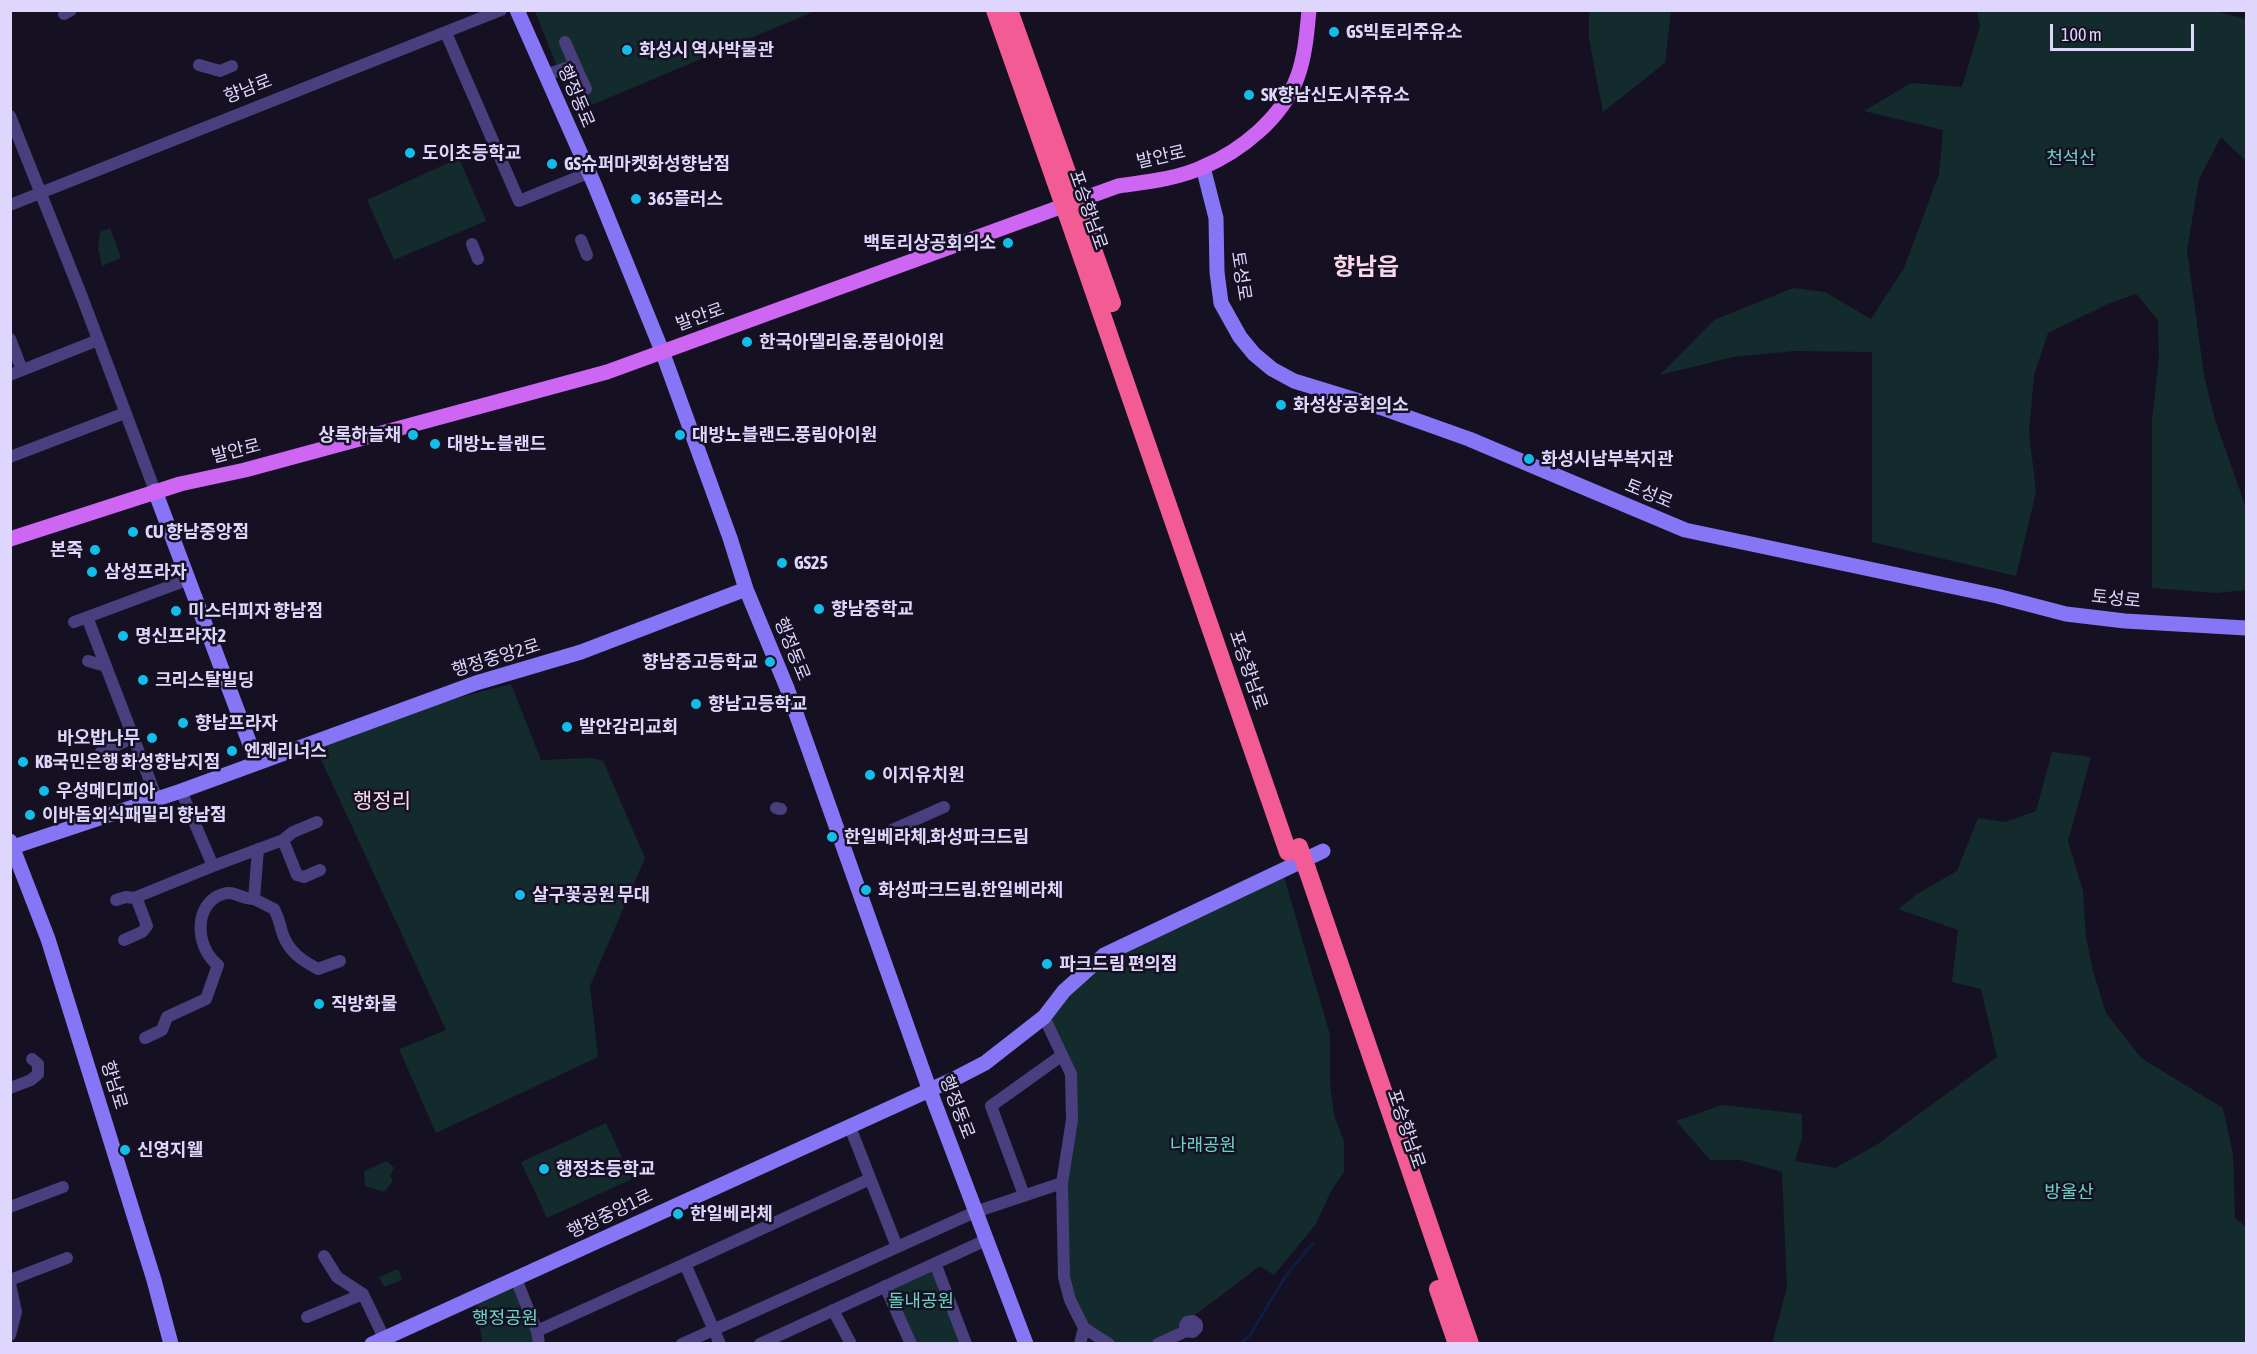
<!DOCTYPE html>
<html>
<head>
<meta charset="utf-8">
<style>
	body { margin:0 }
	#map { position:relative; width:2257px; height:1354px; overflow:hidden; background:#161023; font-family:"Asap Condensed",sans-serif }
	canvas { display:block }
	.frame { position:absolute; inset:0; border:12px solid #ded6fc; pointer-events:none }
	.scale { position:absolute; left:2050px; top:24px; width:144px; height:27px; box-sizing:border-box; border:3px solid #ded6fc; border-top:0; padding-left:8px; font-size:18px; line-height:21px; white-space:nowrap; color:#ded6fc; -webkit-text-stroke:4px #161023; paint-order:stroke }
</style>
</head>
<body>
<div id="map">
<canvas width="2257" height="1354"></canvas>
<div class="frame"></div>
<div class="scale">100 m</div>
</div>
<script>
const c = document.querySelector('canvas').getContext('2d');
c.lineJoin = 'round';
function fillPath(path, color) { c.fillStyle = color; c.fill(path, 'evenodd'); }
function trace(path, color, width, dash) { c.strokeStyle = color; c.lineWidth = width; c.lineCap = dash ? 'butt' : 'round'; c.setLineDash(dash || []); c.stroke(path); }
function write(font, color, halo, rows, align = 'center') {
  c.font = font + ' "Asap Condensed","Noto Sans KR",sans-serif'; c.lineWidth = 5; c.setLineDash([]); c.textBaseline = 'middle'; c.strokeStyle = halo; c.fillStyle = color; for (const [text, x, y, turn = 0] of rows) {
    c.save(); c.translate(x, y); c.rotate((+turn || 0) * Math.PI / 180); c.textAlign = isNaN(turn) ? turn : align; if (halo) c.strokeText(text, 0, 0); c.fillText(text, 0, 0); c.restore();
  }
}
fillPath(new Path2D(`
	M535 11H815L575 112Z
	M1589 11H1671L1665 63 1603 112 1589 39Z
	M2215 11 2246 19V161L2221 137 2199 179 2187 250 2204 376 2215 420 2246 508V590L2216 593 2152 588V421L2159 357 2158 320 2136 294 2110 303 2048 333 2034 375 2029 432 2036 492 2016 576 1872 542V352L1794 351 1733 357 1660 375 1714 320 1793 288 1825 292 1871 319 1904 268 1939 174 1943 130 1864 111 1911 83 1962 87 1980 26 1977 11Z
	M459 158 486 221 394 260 367 200Z
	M110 228 121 258 102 266 98 248 100 232Z
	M511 684 541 760 591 758 603 761 645 858 590 986 598 1057 436 1133 399 1049 446 1030 313 742 382 717Z
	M2052 752 2091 757 2068 841 2083 891 2086 937 2093 971 2106 1013 2141 1058 2223 1108 2233 1154 2235 1218 2246 1227V1343H1772L1787 1288 1782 1172 1740 1160H1710L1676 1121 1722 1105 1802 1114V1138L1795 1161 1835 1168 1875 1146 1997 1057 1981 989 1952 982 1958 930 1898 909 1917 894 1957 871 1978 818 2005 822 2036 811Z
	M1282 870 1330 1035V1086L1334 1115 1344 1141V1172L1330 1193 1316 1224 1274 1275 1260 1266 1158 1343H1109L1084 1328 1070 1300 1062 1183 1073 1096 1044 1017 1086 970Z
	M606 1123 632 1179 547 1218 521 1162Z
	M387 1161 394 1168 390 1176 393 1181 384 1192 365 1186 364 1171Z
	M935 1263 966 1343H911L885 1286Z
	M398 1269 402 1280 384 1287 379 1277Z
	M516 1279 539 1343H482L476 1296Z`), '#142b2d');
trace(new Path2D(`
	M1240 1344 1250 1335 1285 1277 1313 1243`), '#101d42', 3);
trace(new Path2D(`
	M64 14 71 10
	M446 33 519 201 588 173
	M199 65 220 71 232 66
	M575 65 586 89
	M546 75 575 65 565 42
	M10 116 82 297 155 491
	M10 205 501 10
	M581 240 587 255
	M472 244 478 259
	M10 339 22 370
	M10 375 98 340
	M10 457 125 413
	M87 617 157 799
	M74 622 187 580
	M88 661 106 666
	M101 752 133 738
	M776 808 781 809
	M892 830 944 807
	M283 840 297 875 304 877 320 870
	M258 849 254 899 274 909C278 916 280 924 282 932 288 951 301 960 318 969L340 961
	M213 866 283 840 293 832 317 822
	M116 900 126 897 134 898 213 866 181 791
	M124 940 142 932 147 926 136 897
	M1044 1017 1071 1074 1072 1120 1062 1183 1064 1277 1070 1300 1084 1328 1080 1344
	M145 1038 162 1030 167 1017 206 999 218 965C195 948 193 903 223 894 235 890 240 899 254 899
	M10 1088 31 1080 38 1074V1064L32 1059
	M850 1127 897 1247
	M1024 1195 991 1106 1061 1056
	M10 1207 63 1187
	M324 1256 337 1277 363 1294 384 1338
	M935 1263 966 1344
	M685 1264 870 1179
	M516 1279 537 1331 539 1344
	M10 1280 67 1258
	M10 1284 16 1312 10 1335
	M885 1286 911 1344
	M833 1310 851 1344
	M307 1317 363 1294
	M1084 1328 1109 1344
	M537 1331 685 1264 720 1344
	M682 1344 975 1212 1062 1183
	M760 1344 986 1240
	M1158 1344 1186 1331 1193 1332 1197 1328V1324L1193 1321 1187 1322 1185 1325 1186 1331`), '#493f7e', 12);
trace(new Path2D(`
	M517 10 595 186 662 351 730 538 746 589 787 688 930 1091 1026 1344
	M1203 167 1216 218 1217 272 1221 303 1240 337 1254 354 1272 369 1294 381 1382 408 1469 439 1685 530 1997 596 2066 614 2125 621 2246 628
	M155 491 257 763
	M10 841 48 939 154 1280 171 1344
	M10 848 181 791 476 683 581 652 746 589
	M372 1344 956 1078 985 1063 1044 1017 1064 991 1104 955 1323 851`), '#8675f4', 15);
trace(new Path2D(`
	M10 539 180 484 245 470 607 372 1118 186C1146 182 1177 179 1203 167 1241 151 1282 118 1297 78 1305 57 1307 32 1309 10`), '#cd66f2', 15);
trace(new Path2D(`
	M995 10 1055 180
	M1009 10 1068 175
	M1086 230 1112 303
	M1074 234 1288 852
	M1307 869 1470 1344
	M1438 1289 1457 1344`), '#f25b93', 18);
trace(new Path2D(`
	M1068 175 1086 230
	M1055 180 1074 234
	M1299 847 1307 869`), '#f25b93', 18);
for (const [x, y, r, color] of [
	[1334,32,6,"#13bdea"],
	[627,50,6,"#13bdea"],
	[1249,95,6,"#13bdea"],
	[410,153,6,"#13bdea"],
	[552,164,6,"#13bdea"],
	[636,199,6,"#13bdea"],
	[1008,243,6,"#13bdea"],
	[747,342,6,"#13bdea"],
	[1281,405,6,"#13bdea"],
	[413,435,6,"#13bdea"],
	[680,435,6,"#13bdea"],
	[435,444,6,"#13bdea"],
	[1529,459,6,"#13bdea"],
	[133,532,6,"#13bdea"],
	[95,550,6,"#13bdea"],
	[782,563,6,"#13bdea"],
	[92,572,6,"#13bdea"],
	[819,609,6,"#13bdea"],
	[176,611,6,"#13bdea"],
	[123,636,6,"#13bdea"],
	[770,662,6,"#13bdea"],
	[143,680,6,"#13bdea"],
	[696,704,6,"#13bdea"],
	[183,723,6,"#13bdea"],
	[567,727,6,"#13bdea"],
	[152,738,6,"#13bdea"],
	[232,751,6,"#13bdea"],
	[23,762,6,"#13bdea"],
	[870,775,6,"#13bdea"],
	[44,791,6,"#13bdea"],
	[30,815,6,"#13bdea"],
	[832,837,6,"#13bdea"],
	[866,890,6,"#13bdea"],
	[520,895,6,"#13bdea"],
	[1047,964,6,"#13bdea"],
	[319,1004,6,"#13bdea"],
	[125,1150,6,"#13bdea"],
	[544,1169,6,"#13bdea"],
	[678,1214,6,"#13bdea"]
]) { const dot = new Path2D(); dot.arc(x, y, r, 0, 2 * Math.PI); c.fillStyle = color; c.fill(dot); trace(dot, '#161023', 2); }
write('bold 18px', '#ded6fc', '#161023', [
	["GS빅토리주유소",1346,32],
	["화성시 역사박물관",639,50],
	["SK향남신도시주유소",1261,95],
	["도이초등학교",422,153],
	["GS슈퍼마켓화성향남점",564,164],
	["365플러스",648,199],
	["백토리상공회의소",996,243,"right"],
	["한국아델리움.풍림아이원",759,342],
	["화성상공회의소",1293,405],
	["상록하늘채",401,435,"right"],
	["대방노블랜드.풍림아이원",692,435],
	["대방노블랜드",447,444],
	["화성시남부복지관",1541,459],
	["CU 향남중앙점",145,532],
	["본죽",83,550,"right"],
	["GS25",794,563],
	["삼성프라자",104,572],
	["향남중학교",831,609],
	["미스터피자 향남점",188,611],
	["명신프라자2",135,636],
	["향남중고등학교",758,662,"right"],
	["크리스탈빌딩",155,680],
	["향남고등학교",708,704],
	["향남프라자",195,723],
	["발안감리교회",579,727],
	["바오밥나무",140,738,"right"],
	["엔제리너스",244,751],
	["KB국민은행 화성향남지점",35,762],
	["이지유치원",882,775],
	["우성메디피아",56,791],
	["이바돔외식패밀리 향남점",42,815],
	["한일베라체.화성파크드림",844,837],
	["화성파크드림.한일베라체",878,890],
	["살구꽃공원 무대",532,895],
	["파크드림 편의점",1059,964],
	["직방화물",331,1004],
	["신영지웰",137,1150],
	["행정초등학교",556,1169],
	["한일베라체",690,1214]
], 'left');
write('18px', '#ded6fc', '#161023', [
	["향남로",248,89,-21],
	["행정동로",576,96,67],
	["발안로",1161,157,-13],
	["포승향남로",1088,210,71],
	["토성로",1241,276,81],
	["발안로",700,317,-20],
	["발안로",236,451,-14],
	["토성로",1649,494,22],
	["토성로",2116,599,6],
	["행정동로",792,649,68],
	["행정중앙2로",496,658,-17],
	["포승향남로",1248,670,71],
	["향남로",114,1085,73],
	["행정동로",957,1107,69],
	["포승향남로",1406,1129,71],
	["행정중앙1로",610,1214,-25]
]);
write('18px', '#68d6c6', '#161023', [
	["천석산",2071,158],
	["나래공원",1203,1145],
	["방울산",2069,1192],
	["돌내공원",921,1301],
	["행정공원",505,1318]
]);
write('21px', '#fcd8eb', '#161023', [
	["행정리",382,801]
]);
write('bold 24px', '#fcd8eb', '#161023', [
	["향남읍",1366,267]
]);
</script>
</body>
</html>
